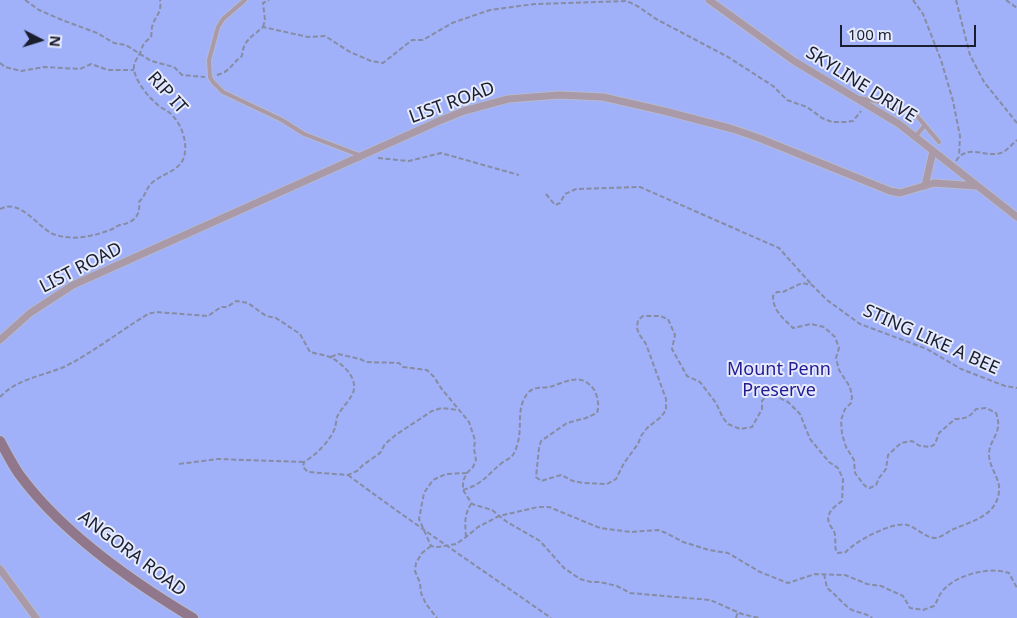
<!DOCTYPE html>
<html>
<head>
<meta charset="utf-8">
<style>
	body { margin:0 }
	#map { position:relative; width:1017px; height:618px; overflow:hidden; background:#d5dcf7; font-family:"Noto Sans",sans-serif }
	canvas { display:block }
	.north { position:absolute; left:15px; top:15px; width:50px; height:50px; -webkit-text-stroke:4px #e5eafc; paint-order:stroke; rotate:95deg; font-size:14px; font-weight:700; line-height:20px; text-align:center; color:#1b1e2e }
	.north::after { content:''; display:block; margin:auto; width:18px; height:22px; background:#1b1e2e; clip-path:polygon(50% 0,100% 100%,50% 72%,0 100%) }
	.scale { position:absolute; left:840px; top:25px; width:136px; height:22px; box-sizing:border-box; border:2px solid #1b1e2e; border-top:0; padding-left:6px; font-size:15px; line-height:18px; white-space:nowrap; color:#1b1e2e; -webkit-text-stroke:4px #e5eafc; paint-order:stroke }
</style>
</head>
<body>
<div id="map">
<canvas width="1017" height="618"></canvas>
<div class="north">N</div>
<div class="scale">100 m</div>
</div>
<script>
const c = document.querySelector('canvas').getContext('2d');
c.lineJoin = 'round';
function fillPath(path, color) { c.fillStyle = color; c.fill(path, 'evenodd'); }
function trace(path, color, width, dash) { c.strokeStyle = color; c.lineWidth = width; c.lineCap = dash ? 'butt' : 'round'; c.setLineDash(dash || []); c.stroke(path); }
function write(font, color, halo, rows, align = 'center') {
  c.font = font + ' "Noto Sans",sans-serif'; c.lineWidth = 4; c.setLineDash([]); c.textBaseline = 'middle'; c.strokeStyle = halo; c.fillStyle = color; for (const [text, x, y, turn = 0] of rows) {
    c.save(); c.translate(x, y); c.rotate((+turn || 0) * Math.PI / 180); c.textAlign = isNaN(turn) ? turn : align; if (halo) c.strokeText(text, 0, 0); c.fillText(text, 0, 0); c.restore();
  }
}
fillPath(new Path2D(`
	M0 0H1017V618H0Z`), '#a0b1fa');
const lane = new Path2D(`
	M245 0 223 19 218 27 209 60 210 77 213 82 223 92 282 120 304 134 359 155
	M859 98 891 104 917 116 939 142
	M915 137 925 125`);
const street = new Path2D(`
	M709 0 794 61 899 124 1017 217
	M925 186 933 151
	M0 340 30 313 73 285 439 121 464 111 508 99 559 95 603 97 664 111 733 129 759 138 890 191 900 193 934 183 977 186
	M0 569 36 618`);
const secondary = new Path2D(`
	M0 441C6 452 12 464 19 474 62 533 131 581 193 618`);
trace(lane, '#b4bad3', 6);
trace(street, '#b4bad3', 9);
trace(secondary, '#b4bad3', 12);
trace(new Path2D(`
	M25 0 39 10 62 20 97 33 114 43 126 45 151 61 174 67 182 75 205 77
	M913 0 923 14 941 60 953 101 960 136 959 156
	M956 0 970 55 984 82 1017 123
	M1006 0 1017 8
	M263 27 265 20 263 3 269 0
	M0 63 5 67 21 71 44 67 80 69 91 64 108 70H134
	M217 75C230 72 233 62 242 56 243 40 252 37 263 27L308 37 325 36 350 52 371 61 383 63 412 40H423L452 23 490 10 535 4 627 1 639 7 656 19 728 57 773 86 787 100 807 107 822 118 832 122H846L853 121 861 111
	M378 158 409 161 441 153 519 175
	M956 161C967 143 986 158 1001 153 1007 151 1012 144 1017 140
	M546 194 555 205 560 203 565 194 576 189 640 187 779 248 812 285
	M0 209C21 198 37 227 53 234 72 241 91 237 110 230 114 229 116 226 120 225 133 223 141 216 139 202 144 197 146 191 149 186 158 174 179 173 184 157 188 143 182 125 172 115 169 111 163 109 159 106 149 98 129 75 135 62 136 59 138 58 139 55 144 45 141 45 151 37 152 33 151 28 153 24 156 15 162 13 160 0
	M331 357 338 354 360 359 366 362 399 363 403 367 427 370 434 377 441 388 469 422 475 440 474 449 476 460 473 467 467 473 463 481V490L472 504 492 510 507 522 540 541 564 568 580 579 591 582H600L617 586 630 593 710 600 742 614 759 618
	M0 397C18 378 44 376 66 366 95 351 120 331 148 314L156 312 208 316 221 307H227L236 301 248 303 266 316 276 318 300 334 310 352C317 354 326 355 332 358 344 365 360 380 352 395 348 402 341 409 337 417 336 420 336 425 335 428 330 441 316 455 304 462L303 467 308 472 348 475 357 471 363 465 380 453 385 444 397 434 432 411 442 408 458 410
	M179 464 218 459 304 462
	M467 473 446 474 433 480 424 493 419 519 431 546 438 547 456 544 466 537 478 527 499 516 538 507H549L600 528 631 532 658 530 666 533 683 542 709 550 728 553 760 572 788 583 815 574 845 575 867 584 881 586 903 596 910 608 923 610 934 606C937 602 938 597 941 593 953 575 990 566 1009 573L1017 588
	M348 475C415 525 484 571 551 618
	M463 490C483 484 488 474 503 462 507 460 510 458 513 455 516 450 518 443 519 437 521 424 518 411 524 399 532 383 541 390 553 386 565 382 578 374 590 385 597 391 600 404 597 413L586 418 567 423 541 441 539 448 536 477 541 481 561 475 573 481 583 483 607 484 616 479 624 463 638 444 641 436 647 428 661 417 666 410V399L646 344 639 334 637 328 638 320 643 316H660L668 319 675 335 672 349 687 376 700 382 716 403 723 418 728 424 740 429 752 427 762 409V401L765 397 771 394 788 402 800 414 810 439 829 462 838 468 843 479 842 501C834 507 824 514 830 525 832 529 835 531 835 536 836 543 834 546 837 553L846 552C854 542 893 521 907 525 916 527 924 537 934 538 942 538 948 531 954 529 972 521 996 516 999 492 1001 480 990 469 989 456 988 439 1004 434 996 413L986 408 976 409C970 417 965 419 955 419L939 433 935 444 930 447 920 446 912 441 901 443 888 455 886 469 879 478 876 485 870 488 865 486 855 473 854 460 846 447 842 434 841 420 845 409 851 403 852 397 850 387 839 370 836 358 839 348 835 337 824 327 811 324 793 328C783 318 773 311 773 296L777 292H783L802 283 812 285 827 300 860 324 927 349 961 369 1005 386 1017 388
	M466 537C465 524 464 515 471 504
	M431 546 422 553 416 563 415 571 420 583 421 593 426 604 437 618
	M824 574 827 588C835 594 841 602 849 608 855 613 865 612 872 618
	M736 618 738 612`), '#868ca2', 2, [5, 2.5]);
trace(lane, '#aa99a6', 4);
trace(street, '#aa99a6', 7);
trace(secondary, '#91778b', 10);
write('18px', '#1b1e2e', '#e5eafc', [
	["SKYLINE DRIVE",861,85,32],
	["RIP IT",167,93,48],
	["LIST ROAD",452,103,-20],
	["LIST ROAD",81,268,-27],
	["STING LIKE A BEE",931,340,24],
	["ANGORA ROAD",132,554,37]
]);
write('18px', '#241a94', '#e5eafc', [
	["Mount Penn",779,370],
	["Preserve",779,391]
]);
</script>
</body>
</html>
